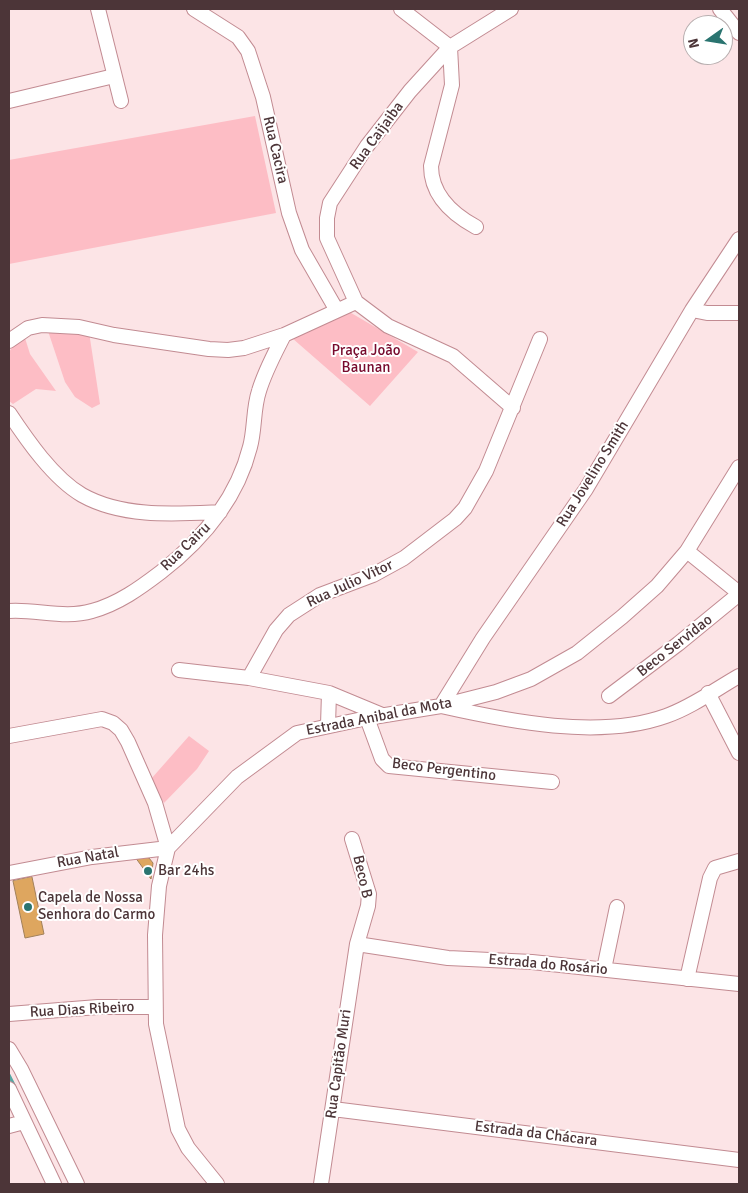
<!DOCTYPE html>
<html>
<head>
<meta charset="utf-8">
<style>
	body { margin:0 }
	#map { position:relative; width:748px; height:1193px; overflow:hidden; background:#fce4e6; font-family:Signika,sans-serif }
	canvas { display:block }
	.frame { position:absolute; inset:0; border:10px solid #4c3538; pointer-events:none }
	.north { position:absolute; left:683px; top:15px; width:50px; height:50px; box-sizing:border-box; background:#fff; border:1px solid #b7aeaf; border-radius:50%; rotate:257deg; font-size:14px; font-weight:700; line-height:20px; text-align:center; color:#4c3538 }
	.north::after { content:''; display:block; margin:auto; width:18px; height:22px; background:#2a7470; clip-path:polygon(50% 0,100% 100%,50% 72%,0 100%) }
</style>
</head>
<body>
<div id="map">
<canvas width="748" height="1193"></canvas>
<div class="frame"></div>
<div class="north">N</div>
</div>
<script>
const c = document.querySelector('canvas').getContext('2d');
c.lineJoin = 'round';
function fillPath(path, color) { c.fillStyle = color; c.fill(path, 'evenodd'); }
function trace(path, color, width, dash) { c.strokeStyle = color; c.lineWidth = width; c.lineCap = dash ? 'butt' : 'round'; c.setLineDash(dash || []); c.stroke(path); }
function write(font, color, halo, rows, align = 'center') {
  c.font = font + ' Signika,sans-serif'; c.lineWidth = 4; c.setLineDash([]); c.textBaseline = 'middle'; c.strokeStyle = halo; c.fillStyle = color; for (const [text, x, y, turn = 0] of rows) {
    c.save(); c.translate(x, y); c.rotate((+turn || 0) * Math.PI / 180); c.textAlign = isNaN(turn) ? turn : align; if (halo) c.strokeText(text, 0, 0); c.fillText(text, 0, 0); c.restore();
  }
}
fillPath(new Path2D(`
	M255 116 276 213 9 264V160Z
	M346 310 418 352 370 406 292 338Z
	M47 328 89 332 100 404 92 408 75 397 65 382Z
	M25 338 30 354 56 391 36 389 13 404 9 401V352L14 345Z
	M189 736 209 751 197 769 164 803 151 779Z`), '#fdbdc5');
trace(new Path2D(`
	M9 1075 15 1087`), '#56a6a2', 3);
const building = new Path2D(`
	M142 856 149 858 153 863 151 879 135 857Z
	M32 877 44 934 25 938 13 881Z`);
fillPath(building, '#dea65f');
trace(building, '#a1805a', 1);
const minor = new Path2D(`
	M98 9 121 101
	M194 9 238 37 248 51 263 97 289 213 302 250 336 309
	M401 9 450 47 452 85 431 166C431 195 452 214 476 227
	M511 9 450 47 410 91 367 146 330 203 327 218V238L356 302 388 326 453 356 513 408
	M720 9 739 33
	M9 101 114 76
	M739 239 692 310 586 489 483 638 441 706C508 721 599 740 666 716 692 707 716 689 739 676
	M692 310 707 313H739
	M9 341 28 328 42 325 79 327 114 335 209 349 228 350 244 348 284 335 356 302
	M9 413C27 440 53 478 82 495 123 518 175 514 220 512
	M687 551 739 593
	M9 611C36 609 65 619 92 611 118 604 140 588 161 572 202 540 237 499 250 447 255 429 253 409 259 391 265 371 275 353 284 335
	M179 670 249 678 329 693 382 715
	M249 678 276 630 289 615 320 595 373 575 404 558 455 519 465 508 486 471 540 339
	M708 693 739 753
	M609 696 678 644 739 594
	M367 718 382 759 389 766 552 782
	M328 725 329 693
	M9 736 102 719 113 723 121 730 128 742 155 803 168 848 92 857 9 873
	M357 944 448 958 532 962 739 984
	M604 969 617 907
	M687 979 710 878 715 868 739 861
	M9 1014 98 1007H155
	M9 1049 21 1069 77 1184
	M9 1089 54 1184
	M333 1109 739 1160
	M9 1126 24 1122
	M217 1184 188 1148 178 1129 156 1024 155 935 159 886 168 848 237 777 297 733 367 718 441 706 496 692 531 679 577 653 622 617 657 586 687 551 739 467
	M321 1184 357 944 368 906 369 894 352 839`);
trace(minor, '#c28b92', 16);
trace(minor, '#fff', 14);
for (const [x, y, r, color] of [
	[148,871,5,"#2a7470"],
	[28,907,5,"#2a7470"]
]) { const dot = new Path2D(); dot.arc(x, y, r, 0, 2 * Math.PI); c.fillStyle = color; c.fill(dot); trace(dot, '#fff', 2); }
write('15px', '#4c3538', '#fff', [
	["Rua Caijaiba",377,136,-54],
	["Rua Cacira",275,150,77],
	["Rua Jovelino Smith",593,474,-58],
	["Rua Cairu",186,547,-44],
	["Rua Julio Vitor",350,584,-25],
	["Beco Servidao",675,646,-38],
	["Estrada Anibal da Mota",379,717,-11],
	["Beco Pergentino",444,770,7],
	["Rua Natal",88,858,-10],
	["Beco B",362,877,77],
	["Estrada do Rosário",548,965,5],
	["Rua Dias Ribeiro",82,1010,-3],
	["Rua Capitão Muri",339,1064,-82],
	["Estrada da Chácara",536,1134,7]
]);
write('15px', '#770a2d', '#fff', [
	["Praça João",366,351],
	["Baunan",366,368]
]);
write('15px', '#4c3538', '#fff', [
	["Bar 24hs",158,871],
	["Capela de Nossa",38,898],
	["Senhora do Carmo",38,915]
], 'left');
</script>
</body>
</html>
